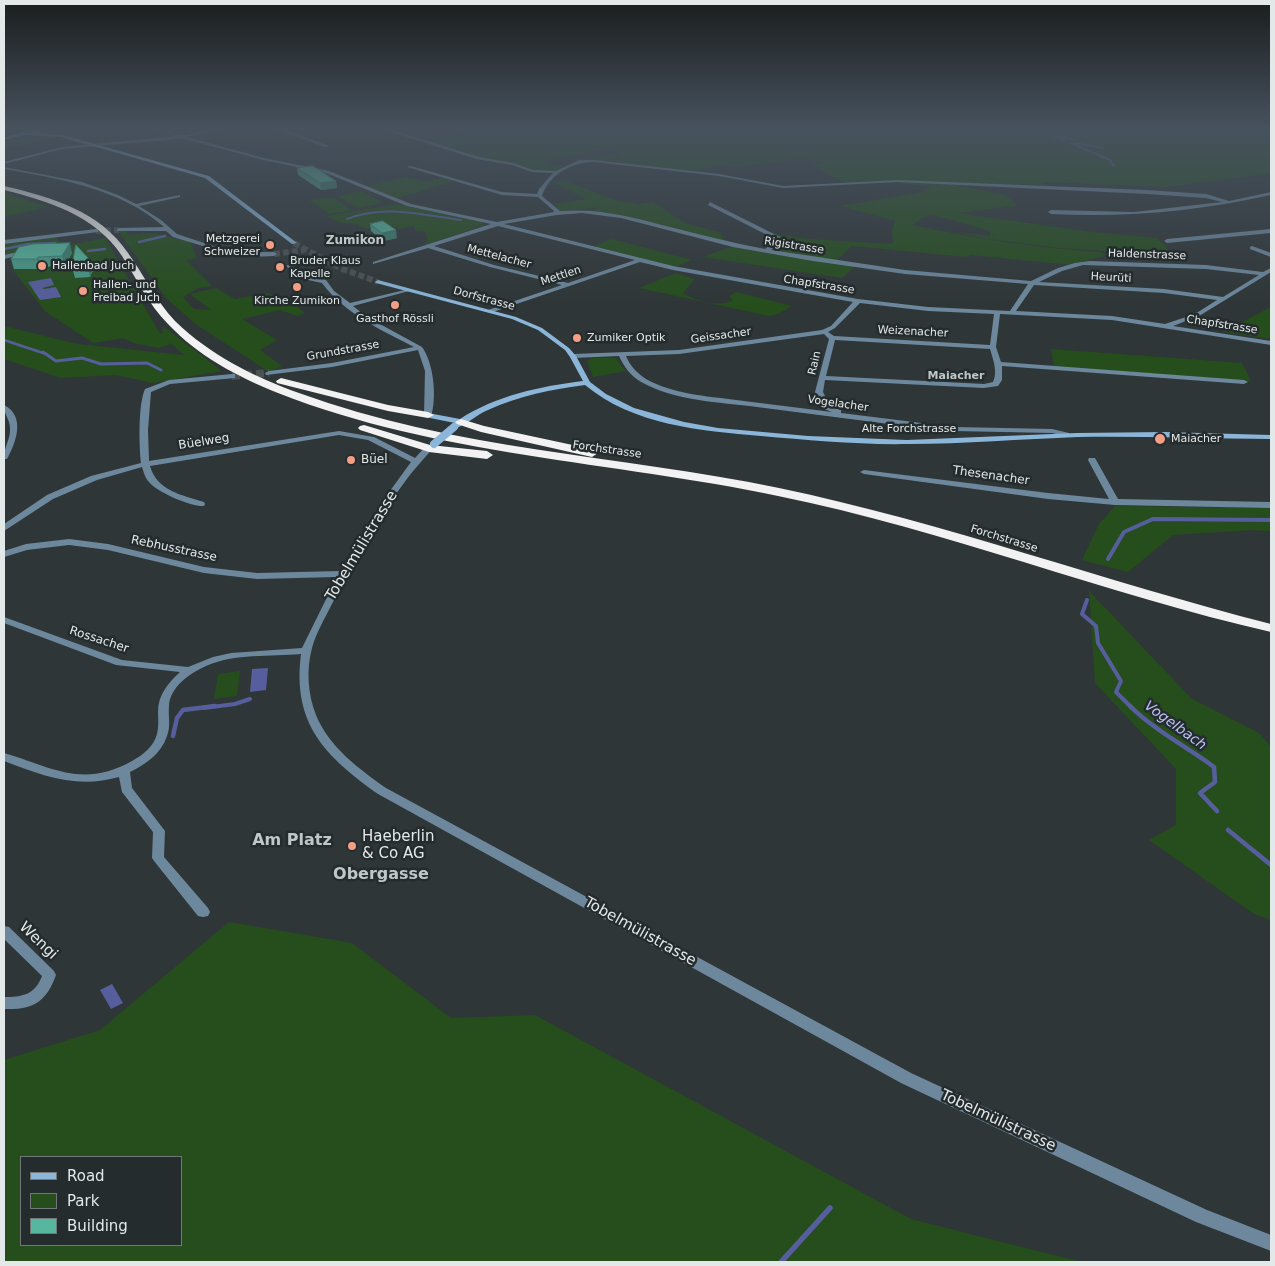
<!DOCTYPE html>
<html>
<head>
<meta charset="utf-8">
<style>
	body { margin:0 }
	#map { position:relative; width:1275px; height:1266px; overflow:hidden; background:#2f3637; font-family:"DejaVu Sans",sans-serif }
	canvas { display:block }
	.frame { position:absolute; inset:0; border:5px solid #e3e8e9; pointer-events:none }
	.legend { position:absolute; left:20px; top:1156px; width:162px; height:90px; box-sizing:border-box; background:#252c2d; border:1px solid #717778; margin:0; padding:6px 9px; list-style:none; font-size:15px; color:#e3e8e9 }
	.legend li { display:flex; align-items:center; gap:10px; height:25px }
	.legend b { width:25px; border:1px solid #717778 }
</style>
</head>
<body>
<div id="map">
<canvas width="1275" height="1266"></canvas>
<div class="frame"></div>
<ul class="legend">
<li><b style="height:6px;background:#8bb6d9"></b>Road</li>
<li><b style="height:14px;background:#254e1c"></b>Park</li>
<li><b style="height:14px;background:#56b79e"></b>Building</li>
</ul>
</div>
<script>
const c = document.querySelector('canvas').getContext('2d');
c.lineJoin = 'round';
function fillPath(path, color) { c.fillStyle = color; c.fill(path, 'evenodd'); }
function trace(path, color, width, dash) { c.strokeStyle = color; c.lineWidth = width; c.lineCap = dash ? 'butt' : 'round'; c.setLineDash(dash || []); c.stroke(path); }
function write(font, color, halo, rows, align = 'center') {
  c.font = font + ' "DejaVu Sans",sans-serif'; c.lineWidth = 5; c.setLineDash([]); c.textBaseline = 'middle'; c.strokeStyle = halo; c.fillStyle = color; for (const [text, x, y, turn = 0] of rows) {
    c.save(); c.translate(x, y); c.rotate((+turn || 0) * Math.PI / 180); c.textAlign = isNaN(turn) ? turn : align; if (halo) c.strokeText(text, 0, 0); c.fillText(text, 0, 0); c.restore();
  }
}
fillPath(new Path2D(`
	M459 129H1271V173L1168 187 1045 182 1042 185 945 183 1005 195 1018 206 957 213 1092 232 1157 238 1173 255 1059 248 989 239 956 232 990 236V231L930 214 912 225C974 238 1036 248 1100 252L1106 255 1072 265 971 255 967 257 852 246 834 262 771 250 781 240 774 234 809 239 890 244 893 242 892 230 895 221 841 206 922 192 930 186 872 181 844 183 813 165 824 162 800 158 740 167 719 165 692 172 609 161H581L621 153 606 149 546 160 553 165 565 166 557 172 532 171 513 164 478 158 423 142 464 134Z
	M30 136 53 138 4 149V142Z
	M407 177 426 182 440 178 454 181 395 199 366 186Z
	M552 181C583 180 604 203 636 203L633 205 653 202 685 223 720 233 725 241H720L611 213 586 211 603 207 560 211 554 204 585 199Z
	M362 191 383 203 358 208 338 196Z
	M6 193 48 207 4 217V194Z
	M325 198H334L352 210 329 214 310 200Z
	M398 204 482 222 484 225 425 245 422 244 428 242 425 232 416 231 414 226 399 229 390 225 366 229C354 221 338 225 327 216Z
	M118 231H127V235L154 233 190 242 197 258 186 260 212 286 198 288 183 297 194 309 211 310 190 294 216 288 235 299 269 293 289 306 295 305 305 313 297 316 280 310 242 319 277 340 260 350 282 366 269 372 197 325 167 299Z
	M55 237 61 243 4 255V243Z
	M105 238 159 332 162 334 163 326 222 371 153 383 116 375 61 378 4 359V326L77 344 184 355 166 339 171 344 159 348 134 343 123 338 93 343 46 312 13 270 12 257Z
	M611 239 692 260 674 267 592 247Z
	M733 246 854 267 842 278 703 257Z
	M676 273 695 279 683 293C694 301 722 308 733 300L729 296 736 292 792 306 778 314 769 316 639 288Z
	M1271 307V339L1223 332Z
	M1051 349 1242 363 1251 381 1054 366Z
	M593 358H615L626 371 593 377 587 361Z
	M1115 506 1271 508V531L1251 530 1173 535 1128 572 1082 560 1099 524Z
	M1089 591 1192 699 1259 733 1271 747V920L1254 914 1149 840 1176 825V769L1095 683Z
	M240 671 237 696 214 699 218 674Z
	M229 922 352 943 451 1018 535 1015 911 1219 1082 1262H4V1060L100 1030ZM21 1157H181V1245H21Z`), '#254e1c');
fillPath(new Path2D(`
	M51 278 54 285 42 288 44 289 56 287 61 297 40 300 28 282Z
	M268 668 266 690 250 692 252 669Z
	M112 984 123 1003 111 1009 100 990Z`), '#575e9d');
trace(new Path2D(`
	M1043 132 1065 141
	M1050 134 1076 140
	M1071 143 1110 160 1114 166
	M1076 143 1103 148
	M347 219C384 204 423 215 461 220`), '#575e9d', 2);
trace(new Path2D(`
	M139 242 165 236
	M4 249 29 244 55 243
	M88 251 105 249
	M4 340 46 354`), '#575e9d', 2.5);
trace(new Path2D(`
	M43 352 56 361 82 358 101 364 147 363 161 370`), '#575e9d', 3);
trace(new Path2D(`
	M1108 559 1124 532 1153 519 1271 520
	M1087 600 1082 614 1096 626 1098 643 1121 681 1116 692 1132 708
	M204 708 235 704 250 699`), '#575e9d', 4);
trace(new Path2D(`
	M1130 706C1154 730 1187 747 1214 767L1215 782 1200 793 1217 811
	M173 736 177 718 183 710 215 706
	M1228 830 1271 865`), '#575e9d', 4.5);
trace(new Path2D(`
	M781 1262 830 1208`), '#575e9d', 5.5);
trace(new Path2D(`
	M96 231 119 230
	M274 254 304 250`), '#4a5152', 6, [6, 3]);
trace(new Path2D(`
	M232 376 269 373`), '#4a5152', 8, [8, 4]);
trace(new Path2D(`
	M294 243 340 268 378 282`), '#4a5152', 6, [6, 3]);
fillPath(new Path2D(`
	M153 129C163 129 174 136 184 135 196 133 207 129 219 129L187 137 264 158 329 171 411 204 497 222 554 212V211L538 197 502 195 407 167 411 166 502 192 537 194 539 189 553 173 532 172 512 165 476 159 382 129H389L479 157 513 163 533 170 556 171 579 160H594L719 174 783 186 897 180 1147 190 1206 194 1229 201 1271 192V195C1199 211 1126 218 1051 214L1048 212 1051 210 1134 212 1222 202 1206 198 1147 194 897 182 783 188 719 176 594 162C573 162 549 174 542 196L560 211C599 208 632 217 670 227 702 235 733 243 765 249L773 243 775 239 708 205 710 202 780 237 778 245 771 250 905 270 1031 281 1058 268 1075 263 1090 261 1206 265 1263 272 1271 268V272L1199 316 1173 326 1271 341V345L1112 320 1000 314 996 347 1001 362 1244 380 1248 382 1244 384 1002 366V380L998 386 984 388 825 380 823 392 830 406 841 410V413L954 427 1052 429 1069 433V437L1052 433 954 431 920 428C866 421 811 414 757 407 719 402 675 401 641 382 631 376 624 367 619 356L573 358 570 356 573 354 679 350 822 330 831 326 853 302 673 270 640 262 490 313 487 311 488 310 562 285 490 267 428 248 373 264V262L491 224 407 206 326 173 263 160 181 138 169 140 62 149 4 164V162L62 147 176 136ZM582 213 621 218 733 247 813 261 905 274 1028 284 1010 311 928 307 858 299 673 266 504 224 557 215ZM498 226 635 260 568 283 494 265 434 246ZM1083 265 1206 269 1259 275 1223 297 1164 289 1039 282 1062 271ZM1034 285 1164 293 1217 300 1195 314 1165 324 1112 316 1016 311ZM860 303 928 311 994 314 990 345 834 336 828 332 835 328ZM824 334 829 339 815 392 824 409 832 412C800 408 768 404 736 400 706 396 673 394 646 379 637 373 630 366 626 356L679 354ZM835 340 990 349C993 359 998 372 993 382L984 384 826 376Z
	M276 129H283L329 146 325 147Z
	M4 167 82 182 118 195 136 204 180 195V197L139 206 161 220 177 234 219 248 240 252H274L277 254 274 256C238 259 207 247 173 237L166 231H117V229L119 228 164 227C120 188 60 179 4 169Z
	M96 229 98 230V232L4 244V240Z
	M1271 229V233L1167 243 1164 241 1167 239Z
	M1252 246 1271 253V257L1250 249V247Z
	M27 250 29 251V253L4 259V255Z
	M287 265H291L312 277 326 280 334 291 350 303 409 289V291L353 306 367 317 422 347C434 364 437 397 431 417H425L424 415 425 371 418 350 332 367 266 375 265 373 269 371 332 363 414 347C381 330 344 313 322 283L308 280 287 267Z
	M232 374H235V378L170 384 151 392 148 430 149 461 339 431 374 437 415 458 426 446H429L433 448C423 460 413 470 404 483 376 520 353 562 332 604 325 618 316 633 312 648 306 670 308 695 316 715 329 747 359 769 386 788L911 1073 1207 1210 1271 1235V1251L1196 1222 901 1083 378 794C325 756 292 724 301 654 270 657 235 653 206 666 190 673 170 687 169 706 168 716 171 726 167 736 161 754 146 764 130 772L132 788 165 831 164 857 208 908 210 912 208 916 203 917 198 916 154 861 152 858 153 832 122 792 119 777C77 789 43 776 4 761V753C52 767 82 789 132 761 143 755 154 746 157 734 159 726 158 718 158 711 158 695 169 682 180 672L116 665 4 623V617L122 660 188 667 213 657 231 653 302 648 337 577 257 579 204 573 108 550 69 545 27 550 4 557V551L26 544 69 539 108 544 204 567 257 573 340 571 387 495 411 462 368 440 339 435 150 466C157 491 182 495 204 502L205 504 204 506C192 507 156 492 149 482 145 478 144 473 142 467L97 480 53 499 4 531V524L47 495 91 476 141 463C139 445 138 405 145 389L169 380Z
	M4 405C26 416 16 443 7 459H4C3 448 11 439 10 428 10 419 3 413 4 405Z
	M1089 458H1095L1118 499 1271 502V508L1115 505 1048 499 864 474 860 472 864 470 1048 493 1109 499 1088 460Z
	M4 926 9 927 54 971 56 975C46 1003 32 1010 4 1009V997C22 997 35 995 42 976L4 939Z`), '#6d889d');
fillPath(new Path2D(`
	M29 129 41 130 39 133 63 135 209 176 297 243 292 244 205 178 61 137 25 135 4 140V138Z
	M378 280 516 317 542 328 569 348 576 356 590 382 606 394 634 408 684 422 718 428 808 436 907 440 1077 433 1165 432 1271 435V439C1207 439 1143 436 1078 437 1021 439 965 444 908 444 859 445 809 440 761 436 701 431 633 425 585 385 552 389 519 396 488 410 476 415 466 425 454 429L450 427 455 423 425 417 424 415 428 413 460 419C495 396 541 386 583 381L570 357 565 350 538 330 512 319 376 283 375 282Z`), '#8bb6d9');
fillPath(new Path2D(`
	M4 186C51 197 100 211 128 253 144 275 156 301 175 321 210 355 254 377 299 393 454 450 619 455 779 488 946 523 1106 582 1271 624V632C1105 594 946 530 778 496 612 461 438 456 278 393 238 377 198 356 168 324 148 304 137 279 122 256 95 215 48 201 4 190Z
	M281 378 388 405 428 412 434 415 428 418 388 411 277 383 276 381Z
	M461 419 484 426 596 450 598 453 592 457 481 432 457 424 455 422Z
	M364 425 430 445 487 451 493 455 487 459 429 452 360 430 358 428 360 426Z`), '#f2f2f2');
trace(new Path2D(`
	M4 131 13 132`), '#8f9495', 2, [1, 2.5]);
trace(new Path2D(`
	M434 444 454 427`), '#8bb6d9', 8);
fillPath(new Path2D(`
	M297 168 336 181 337 188 321 190 298 175Z
	M370 224 397 238 383 241 371 231Z
	M72 253 65 266 41 267 40 269H14L11 259Z
	M90 260 93 270 90 277 75 278 72 267Z`), '#4a9d88');
fillPath(new Path2D(`
	M336 181 337 188 321 190 320 183Z
	M396 230 397 238 383 241 382 233Z
	M70 243 72 253 65 266 62 256Z
	M38 257 41 267 40 269 37 259Z
	M90 260 93 270 90 277 87 266Z`), '#3c806f');
const building = new Path2D(`
	M313 166 336 181 320 183 297 168Z
	M383 221 396 230 382 233 370 224Z
	M70 243 62 256 38 257 37 259H11L19 247 33 244Z
	M76 245 90 260 87 266 72 267Z`);
fillPath(building, '#56b79e');
trace(building, '#3c806f', 1);
const sky = c.createLinearGradient(0, 0, 0, 306);
sky.addColorStop(0, '#1a1e1e');
sky.addColorStop(0.42, '#47525e');
sky.addColorStop(1, '#47525e00');
c.fillStyle = sky;
c.fillRect(0, 0, 1275, 306);
for (const [x, y, r, color] of [
	[270,245,5,"#f39f85"],
	[42,266,5,"#f39f85"],
	[280,267,5,"#f39f85"],
	[297,287,5,"#f39f85"],
	[83,291,5,"#f39f85"],
	[395,305,5,"#f39f85"],
	[577,338,5,"#f39f85"],
	[1160,439,6,"#f39f85"],
	[351,460,5,"#f39f85"],
	[352,846,5,"#f39f85"]
]) { const dot = new Path2D(); dot.arc(x, y, r, 0, 2 * Math.PI); c.fillStyle = color; c.fill(dot); trace(dot, '#252c2d', 2); }
write('11px', '#e3e8e9', '#252c2d', [
	["Metzgerei",260,239,"right"],
	["Schweizer",260,252,"right"],
	["Bruder Klaus",290,261],
	["Kapelle",290,274],
	["Hallenbad Juch",52,266],
	["Hallen- und",93,285],
	["Freibad Juch",93,298],
	["Kirche Zumikon",297,301,"center"],
	["Gasthof Rössli",395,319,"center"],
	["Zumiker Optik",587,338],
	["Maiacher",1171,439]
], 'left');
write('11px', '#e3e8e9', '#252c2d', [
	["Rigistrasse",794,246,9],
	["Haldenstrasse",1147,255,2],
	["Mettelacher",499,257,15],
	["Mettlen",561,276,-18],
	["Heurüti",1111,278,3],
	["Chapfstrasse",819,285,9],
	["Dorfstrasse",484,299,15],
	["Chapfstrasse",1222,325,9],
	["Weizenacher",913,332,3],
	["Geissacher",721,336,-8],
	["Grundstrasse",343,351,-10],
	["Rain",815,363,-77],
	["Vogelacher",838,404,8],
	["Alte Forchstrasse",909,429],
	["Forchstrasse",607,450,8],
	["Forchstrasse",1004,539,17]
]);
write('bold 11px', '#bec8c9', '#252c2d', [
	["Maiacher",956,376]
]);
write('bold 12px', '#bec8c9', '#252c2d', [
	["Zumikon",355,241]
]);
write('12px', '#e3e8e9', '#252c2d', [
	["Büelweg",204,442,-9],
	["Thesenacher",991,476,8],
	["Rebhusstrasse",174,549,12],
	["Rossacher",99,640,18]
]);
write('12px', '#e3e8e9', '#252c2d', [
	["Büel",361,460]
], 'left');
write('italic 14px', '#bac3fa', '#252c2d', [
	["Vogelbach",1175,726,36]
]);
write('15px', '#e3e8e9', '#252c2d', [
	["Tobelmülistrasse",362,546,-59],
	["Tobelmülistrasse",640,932,29],
	["Wengi",38,941,44],
	["Tobelmülistrasse",998,1121,25]
]);
write('15px', '#e3e8e9', '#252c2d', [
	["Haeberlin",362,837],
	["& Co AG",362,854]
], 'left');
write('bold 16px', '#bec8c9', '#252c2d', [
	["Am Platz",292,841],
	["Obergasse",381,875]
]);
</script>
</body>
</html>
